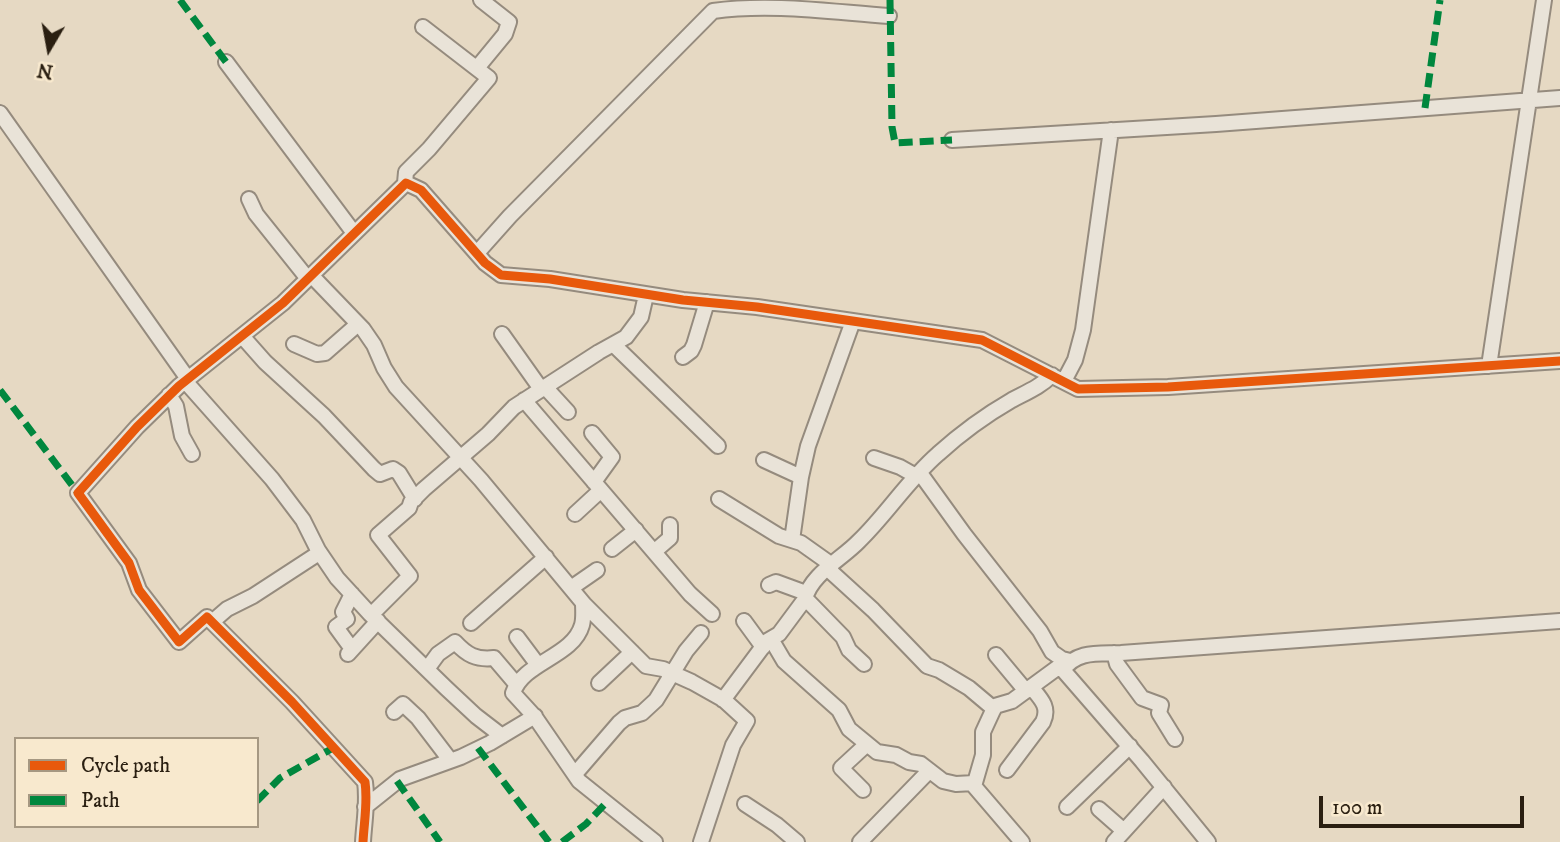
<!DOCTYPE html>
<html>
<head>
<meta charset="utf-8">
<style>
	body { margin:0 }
	#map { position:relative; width:1560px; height:842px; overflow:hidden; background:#e6d9c3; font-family:"IM FELL DW Pica",serif }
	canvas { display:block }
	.legend { position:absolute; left:14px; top:737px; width:245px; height:91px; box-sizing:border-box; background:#f8e9ce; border:2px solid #a69882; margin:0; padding:9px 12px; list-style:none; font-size:21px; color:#2a1f11 }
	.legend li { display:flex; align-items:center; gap:14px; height:35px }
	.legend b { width:35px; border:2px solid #a69882 }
	.north { position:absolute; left:14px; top:14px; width:70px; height:70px; -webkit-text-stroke:5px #f8e9ce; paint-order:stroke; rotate:190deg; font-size:19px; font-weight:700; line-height:28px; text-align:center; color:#2a1f11 }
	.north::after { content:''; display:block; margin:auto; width:24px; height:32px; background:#2a1f11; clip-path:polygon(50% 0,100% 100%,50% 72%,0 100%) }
	.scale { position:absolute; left:1319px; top:796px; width:205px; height:32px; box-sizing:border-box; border:4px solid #2a1f11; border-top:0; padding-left:9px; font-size:21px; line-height:24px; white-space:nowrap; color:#2a1f11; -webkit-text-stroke:5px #f8e9ce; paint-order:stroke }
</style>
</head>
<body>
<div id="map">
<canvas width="1560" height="842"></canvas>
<ul class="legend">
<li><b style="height:9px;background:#e8590c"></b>Cycle path</li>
<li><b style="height:9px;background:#00873e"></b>Path</li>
</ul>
<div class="north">N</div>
<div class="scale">100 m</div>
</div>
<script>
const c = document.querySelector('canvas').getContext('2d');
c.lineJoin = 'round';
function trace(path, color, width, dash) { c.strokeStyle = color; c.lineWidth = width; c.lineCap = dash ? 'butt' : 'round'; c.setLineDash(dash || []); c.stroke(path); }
const minor = new Path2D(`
	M226 62 354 233
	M477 68 505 34 509 22 481 0
	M0 113 188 379
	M952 140 1216 124 1560 98
	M405 183 406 172 429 149 489 78 423 27
	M249 199 256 214 308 279
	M477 253 510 216 713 11C771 3 831 12 889 16
	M312 276 363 329 374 345 384 368 396 387 481 480 584 604 646 666 663 669 692 682 724 700 747 721 733 745 701 842
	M502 334 541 389
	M242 336 265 362 324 416 374 469 380 474 393 469 399 473 415 499
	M294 344 317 354 325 353 358 324
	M614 345 718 446
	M683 357 691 351 694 345 707 302
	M1489 366 1544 0
	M185 381 272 479 303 520 318 550 337 578 370 614 446 688 476 716 502 736
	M1064 381 1075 360 1083 330 1111 130
	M545 387 568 412
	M169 395 176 406 182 436 192 454
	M524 400 690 594 712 614
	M592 433 612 457 594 482
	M874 458 900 467 916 476
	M764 460 801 477
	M920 473 964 534 1040 631 1052 652 1062 659 1070 661
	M719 499 779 536 801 543 832 565
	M575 514 601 490
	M792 540 801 477 808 446 853 321
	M612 549 636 530
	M655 551 670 538V525
	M828 569 873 610 927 666 939 670 969 688 994 709
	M769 585 776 582 806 593
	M571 588 597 570
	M352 594 343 612 347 619 336 627 352 649
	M805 598 843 637 849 650 864 664
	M583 603C583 610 584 618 582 625 573 657 523 662 513 693L535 717 579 781 655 842
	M371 615 410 576 378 535 409 508 411 502 424 489 488 434 514 407 599 352 626 337 641 317 646 295
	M744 621 763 647
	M212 622 227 609 253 596 319 553
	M471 623 546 557
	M517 637 538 665
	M771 639 784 661 839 710 849 729 877 752 896 755 909 762 921 764 943 781 956 784 974 783
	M1114 653 1117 664 1142 698 1161 705 1159 713 1175 739
	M348 654 378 621
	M996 655 1026 691
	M427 669 438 654 455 642C467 655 476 660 494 658L517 685
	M599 683 632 652
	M723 700 767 641 779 634 805 599C811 574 842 559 859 541 887 514 908 480 938 454 960 434 986 415 1012 400 1027 392 1040 387 1052 375
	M394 712 403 704 418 718 450 760
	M1007 770 1043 722C1050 707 1041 699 1031 687
	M575 774 619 723 625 718 642 713 656 700 686 651 701 633
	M863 790 841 768 867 744
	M745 804 777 825 797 842
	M365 807 400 779 461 757 490 743 535 716
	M1067 807 1130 746
	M1099 809 1124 831
	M363 842C364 822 368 802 365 782L292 702 207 617 179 642 139 590 129 563 78 493 137 427 179 386 283 303 406 183 421 190 485 263 501 275 550 279 683 300 757 307 982 340 1078 389 1168 387 1560 361
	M860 842 929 771
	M1022 842 974 786 983 755V732L995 706 1012 701 1057 668 1063 670
	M1114 842 1164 787
	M1208 842 1142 761 1063 670C1077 650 1099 654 1121 653L1560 621`);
trace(minor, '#958b7e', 18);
trace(minor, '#e9e3d8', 14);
trace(new Path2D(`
	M180 0 226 62
	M890 0 892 127 895 143 952 140
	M1425 108 1440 0
	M0 390 78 493
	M478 748 549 842
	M397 781 440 842
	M257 801 280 778 333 748
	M562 842 586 824 606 803`), '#00873e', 7, [14, 7]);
trace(new Path2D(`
	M363 842C364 822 368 802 365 782L292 702 207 617 179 642 139 590 129 563 78 493 137 427 179 386 283 303 406 183 421 190 485 263 501 275 550 279 683 300 757 307 982 340 1078 389 1168 387 1560 361`), '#e8590c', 9);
</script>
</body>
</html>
